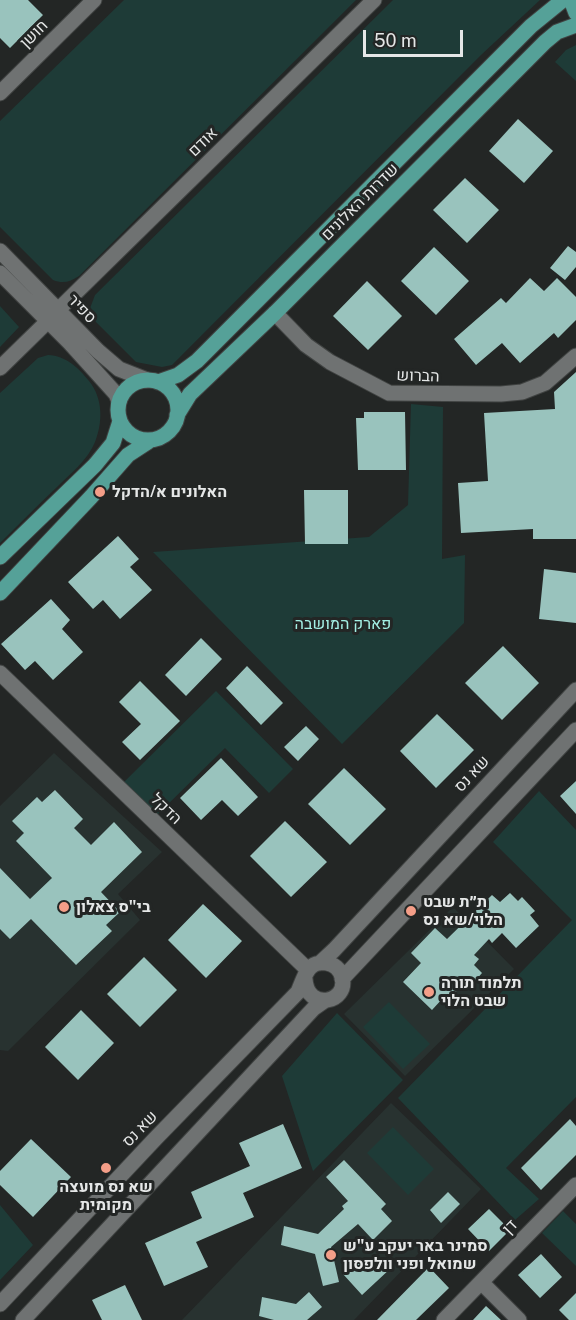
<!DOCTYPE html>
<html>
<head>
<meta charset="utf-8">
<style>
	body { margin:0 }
	#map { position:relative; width:576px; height:1320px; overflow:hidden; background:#232625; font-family:"Public Sans",sans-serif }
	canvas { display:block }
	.scale { position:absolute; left:363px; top:30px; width:100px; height:27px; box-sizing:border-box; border:3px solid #e5e7e7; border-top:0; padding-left:8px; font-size:18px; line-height:21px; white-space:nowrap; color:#e5e7e7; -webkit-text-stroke:4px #232625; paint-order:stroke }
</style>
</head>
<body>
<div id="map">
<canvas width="576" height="1320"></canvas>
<div class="scale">50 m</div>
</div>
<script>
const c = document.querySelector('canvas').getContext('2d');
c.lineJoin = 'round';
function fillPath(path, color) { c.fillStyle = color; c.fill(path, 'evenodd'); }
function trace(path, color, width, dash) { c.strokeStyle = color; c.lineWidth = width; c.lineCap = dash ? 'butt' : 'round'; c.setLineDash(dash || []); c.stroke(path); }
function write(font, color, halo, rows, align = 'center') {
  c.font = font + ' "Public Sans",Heebo,sans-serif'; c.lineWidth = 6; c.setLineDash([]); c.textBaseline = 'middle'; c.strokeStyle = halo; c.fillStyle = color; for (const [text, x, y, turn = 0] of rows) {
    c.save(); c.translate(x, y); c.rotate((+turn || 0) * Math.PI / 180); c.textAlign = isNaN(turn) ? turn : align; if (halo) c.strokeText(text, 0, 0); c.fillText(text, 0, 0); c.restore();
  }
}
fillPath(new Path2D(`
	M54 753 162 852 118 894 140 920 8 1051 0 1050V806Z
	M453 907 514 969 405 1076 344 1014Z
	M391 1103 481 1189 354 1320H182Z`), '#283230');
fillPath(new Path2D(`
	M124 0H356L79 276C70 282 63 284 53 280L0 227V121Z
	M393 0H540L481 55 172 365 162 367 136 362 91 317 89 311 95 295Z
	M576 45V81L555 62 566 50Z
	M0 306 19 327 0 347Z
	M48 355C66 356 78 367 89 381 103 398 103 422 95 442 88 460 69 475 56 488 37 506 19 524 0 543V393L38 358Z
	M411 404 443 407 442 559 465 555 464 623 342 744 153 552 369 537 408 505Z
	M216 691 293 769 269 793 225 748 157 815 124 782Z
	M539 791 576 830V1097L506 1168 539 1199 515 1220 398 1098 572 920 493 842Z
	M389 1002 430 1044 403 1069 363 1027Z
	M337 1013 403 1080 313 1171 282 1076Z
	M393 1127 434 1169 408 1195 367 1153Z
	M0 1205 33 1245 0 1280Z
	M563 1211 576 1224V1266L542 1233Z`), '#1e3b37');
fillPath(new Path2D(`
	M0 0H28L43 15 10 48 0 38Z
	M518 119 553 151 524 183 489 151Z
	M465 178 499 210 467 243 433 210Z
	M568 246 576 252V267L565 280 550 268Z
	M434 247 469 281 436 315 401 281Z
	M530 278 544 291 557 278 576 297V320L558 338 554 333 520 363 502 343 476 365 454 339 501 298 506 303Z
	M367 281 402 316 368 350 333 316Z
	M576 372V539H533V529L461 533 458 483 488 481 484 413 555 409 554 392Z
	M364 412H405L406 470H358L356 418H364Z
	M304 490H348V544H305Z
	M118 536 139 559 130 567 152 590 120 619 103 600 93 609 68 582Z
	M544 569 576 573V623L539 619Z
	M51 599 70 620 62 629 83 652 53 680 35 661 25 670 1 644Z
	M201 638 222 659 186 696 165 675Z
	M503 646 539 683 502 720 465 683Z
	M247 666 283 703 261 725 226 688Z
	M140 681 180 721 140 760 122 742 141 724 119 702Z
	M437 714 474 750 436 788 400 751Z
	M306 726 319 739 298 761 284 747Z
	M221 758 258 797 238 816 222 800 201 820 180 798Z
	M344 768 386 809 350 845 308 804Z
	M576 781V814L560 796Z
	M55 790 83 819 74 828 91 845 114 822 142 852 101 892 120 912 106 925 112 931 76 965 31 919 10 939 0 929V868L30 899 52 878 16 841 24 833 12 821 37 797 42 802Z
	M285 821 327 862 291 897 250 856Z
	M510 893 518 901 522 897 535 911 530 915 539 926 516 948 502 933 492 943 489 939 474 955 479 959 474 965 482 973 475 981 470 977 446 1002 443 998 432 1010 403 982 421 963 411 953 435 928 447 939 492 895 500 902Z
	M203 904 242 941 206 978 168 940Z
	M144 957 177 990 140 1027 107 994Z
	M81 1010 114 1043 78 1080 45 1047Z
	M570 1119 576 1126V1155L541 1190 521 1168Z
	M283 1124 302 1168 243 1193 254 1217 196 1242 208 1267 164 1286 145 1243 202 1218 191 1192 250 1166 239 1143Z
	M31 1139 71 1177 33 1217 0 1185V1171Z
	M344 1160 386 1204 381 1209 392 1221 373 1240 358 1224 331 1247 339 1282 323 1286 315 1254 281 1245 284 1226 318 1234 344 1209 342 1206 348 1201 326 1177Z
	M448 1192 460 1204 441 1223 430 1210Z
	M489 1209 510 1230 489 1251 468 1229Z
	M541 1254 562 1277 540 1298 518 1275Z
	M361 1258 371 1268 382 1258 391 1268 362 1295 343 1274Z
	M429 1267 449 1288 416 1320H377Z
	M125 1285 142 1320H102L92 1300Z
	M309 1292 322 1307 307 1320H274L259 1316 262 1297 296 1304Z
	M576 1293V1320H569L559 1310Z
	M486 1306 501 1320H473Z`), '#99c3bd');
const minor = new Path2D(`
	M0 93 94 0
	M0 251 98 351 119 369 147 380
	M0 273 70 343 116 394 119 401
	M58 310 374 0
	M275 313 306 345 330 362 389 393 501 394 522 392 545 383 576 356
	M0 368 48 321
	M0 673 308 970
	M320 963 334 950 576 690
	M342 979 576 730
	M481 1282 519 1320
	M0 1304 155 1139 298 992C301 985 304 976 308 970 317 958 338 961 342 977 349 1003 307 1012 305 979
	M23 1320 314 1008 324 1001
	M444 1320 576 1185`);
const major = new Path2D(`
	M571 0 576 13
	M118 410a30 30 0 1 1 60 0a30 30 0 1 1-60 0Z
	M158 382 178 375 197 361 531 26 563 0
	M177 415 190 394 275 313 545 42 557 32 576 25
	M0 557 95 465 113 443 120 421
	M0 593 91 497 128 455 151 440`);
trace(minor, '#404342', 17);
trace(major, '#404342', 17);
trace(minor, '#6f7272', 15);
trace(major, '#55a198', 15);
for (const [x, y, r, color] of [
	[100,492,6,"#f49e88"],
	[64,907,6,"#f49e88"],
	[411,911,6,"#f49e88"],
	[429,992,6,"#f49e88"],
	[106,1168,6,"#f49e88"],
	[331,1255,6,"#f49e88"]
]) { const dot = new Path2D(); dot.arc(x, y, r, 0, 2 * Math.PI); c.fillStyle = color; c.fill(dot); trace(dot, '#232625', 2); }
write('16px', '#e5e7e7', '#232625', [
	["חושן",34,34,-45],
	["אודם",203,142,-44],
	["שדרות האלונים",360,202,-45],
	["ספיר",82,309,46],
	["הברוש",418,376,2],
	["שא נס",472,774,-47],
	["הדקל",166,809,44],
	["שא נס",140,1129,-46],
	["דן",510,1227,-46]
]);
write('bold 16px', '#e5e7e7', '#232625', [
	["האלונים א/הדקל",112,492],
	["ת״ת שבט",423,902],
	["הלוי/שא נס",423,920],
	["בי\"ס צאלון",76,907],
	["תלמוד תורה",441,983],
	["שבט הלוי",441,1001],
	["שא נס מועצה",106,1187,"center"],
	["מקומית",106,1205,"center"],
	["סמינר באר יעקב ע\"ש",343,1246],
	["שמואל ופני וולפסון",343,1264]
], 'left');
write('16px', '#a4f0e5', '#232625', [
	["פארק המושבה",343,624]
]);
</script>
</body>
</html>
